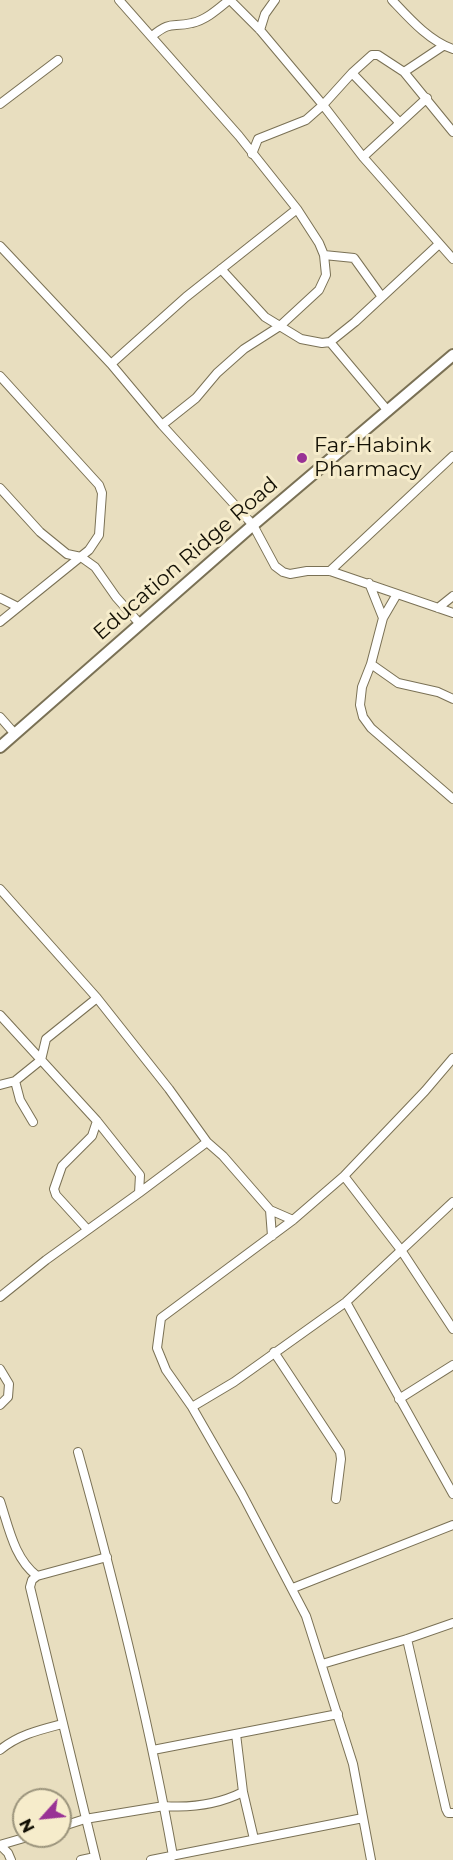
<!DOCTYPE html>
<html>
<head>
<meta charset="utf-8">
<style>
	body { margin:0 }
	#map { position:relative; width:453px; height:1860px; overflow:hidden; background:#e8debf; font-family:Montserrat,sans-serif }
	canvas { display:block }
	.north { position:absolute; left:12px; top:1788px; width:60px; height:60px; box-sizing:border-box; background:#f6eccb; border:2px solid #9b947c; border-radius:50%; rotate:243deg; font-size:16px; font-weight:700; line-height:24px; text-align:center; color:#131005 }
	.north::after { content:''; display:block; margin:auto; width:21px; height:27px; background:#993295; clip-path:polygon(50% 0,100% 100%,50% 72%,0 100%) }
</style>
</head>
<body>
<div id="map">
<canvas width="453" height="1860"></canvas>
<div class="north">N</div>
</div>
<script>
const c = document.querySelector('canvas').getContext('2d');
c.lineJoin = 'round';
function trace(path, color, width, dash) { c.strokeStyle = color; c.lineWidth = width; c.lineCap = dash ? 'butt' : 'round'; c.setLineDash(dash || []); c.stroke(path); }
function write(font, color, halo, rows, align = 'center') {
  c.font = font + ' Montserrat,sans-serif'; c.lineWidth = 6; c.setLineDash([]); c.textBaseline = 'middle'; c.strokeStyle = halo; c.fillStyle = color; for (const [text, x, y, turn = 0] of rows) {
    c.save(); c.translate(x, y); c.rotate((+turn || 0) * Math.PI / 180); c.textAlign = isNaN(turn) ? turn : align; if (halo) c.strokeText(text, 0, 0); c.fillText(text, 0, 0); c.restore();
  }
}
const street = new Path2D(`
	M119 0 239 136 297 209 319 243 324 255 326 275 319 290 280 326 244 349 217 373 196 398 162 425
	M230 0 260 30 323 105 363 157 453 259
	M392 0C409 18 429 41 453 49
	M260 30 265 14 275 0
	M152 36C172 20 171 28 192 23 206 20 218 9 229 0
	M404 72 443 46
	M352 73 399 122
	M0 104 58 60
	M252 154 258 139 306 120 323 105 352 73 372 55H378L404 72 453 132
	M363 157 427 98
	M0 246 111 364 162 425 253 525 275 566 283 572 290 574 307 571H330L453 613
	M324 255 354 258 382 297
	M221 269 265 317 301 339 322 343 330 342 355 322 439 244
	M330 342 388 411
	M111 364 186 297 297 209
	M0 376 99 485 102 493 99 535 89 550 0 622
	M0 488 40 532 67 554 81 557 95 567 116 597 140 624
	M330 571 453 456
	M369 583 383 618
	M397 594 383 618 371 664 362 687 360 705 363 717 371 728 453 799
	M0 598 18 607
	M438 608 453 596
	M371 664 398 683 438 692 453 699
	M0 717 15 734
	M0 889 97 998 169 1089 207 1142 223 1156 270 1210 293 1220
	M0 1015 97 1121 140 1175 139 1193 207 1142
	M15 1081 20 1100 33 1122
	M0 1085 15 1081 41 1060 46 1039 97 998
	M344 1176 401 1250 453 1329
	M270 1210 272 1236
	M87 1229 56 1195 54 1189 62 1166 92 1136 97 1121
	M0 1297 46 1260 139 1193
	M346 1302 453 1494
	M274 1352 340 1452 341 1459 336 1499
	M0 1369 9 1384 8 1397 0 1405
	M399 1399 453 1365
	M192 1407 234 1382 346 1302 453 1202
	M78 1452C115 1585 149 1720 173 1856
	M0 1501C9 1528 14 1558 37 1576
	M293 1588 453 1525
	M407 1639 446 1809 448 1813H453
	M322 1664 407 1639 453 1623
	M236 1734 243 1792 254 1839
	M0 1750C18 1735 39 1730 62 1724
	M153 1750 338 1714
	M60 1827 85 1819 164 1806C191 1808 219 1804 243 1792
	M0 1845 31 1836
	M0 1845 8 1853 11 1860
	M81 1860 95 1857
	M96 1860 30 1587 32 1580 37 1576 107 1557
	M151 1860 363 1818
	M371 1860 353 1764 306 1616 242 1494 192 1407 166 1370 157 1348 161 1318 293 1220 344 1176 425 1091 453 1058`);
const secondary = new Path2D(`
	M0 747 253 525 453 355`);
trace(street, '#7a7155', 10);
trace(secondary, '#7a7155', 14);
trace(street, '#fff', 8);
trace(secondary, '#fff', 10);
for (const [x, y, r, color] of [
	[302,458,6,"#993295"]
]) { const dot = new Path2D(); dot.arc(x, y, r, 0, 2 * Math.PI); c.fillStyle = color; c.fill(dot); trace(dot, '#f6eccb', 2); }
write('21px', '#131005', '#f6eccb', [
	["Far-Habink",314,446],
	["Pharmacy",314,470]
], 'left');
write('21px', '#131005', '#f6eccb', [
	["Education Ridge Road",186,559,-41]
]);
</script>
</body>
</html>
